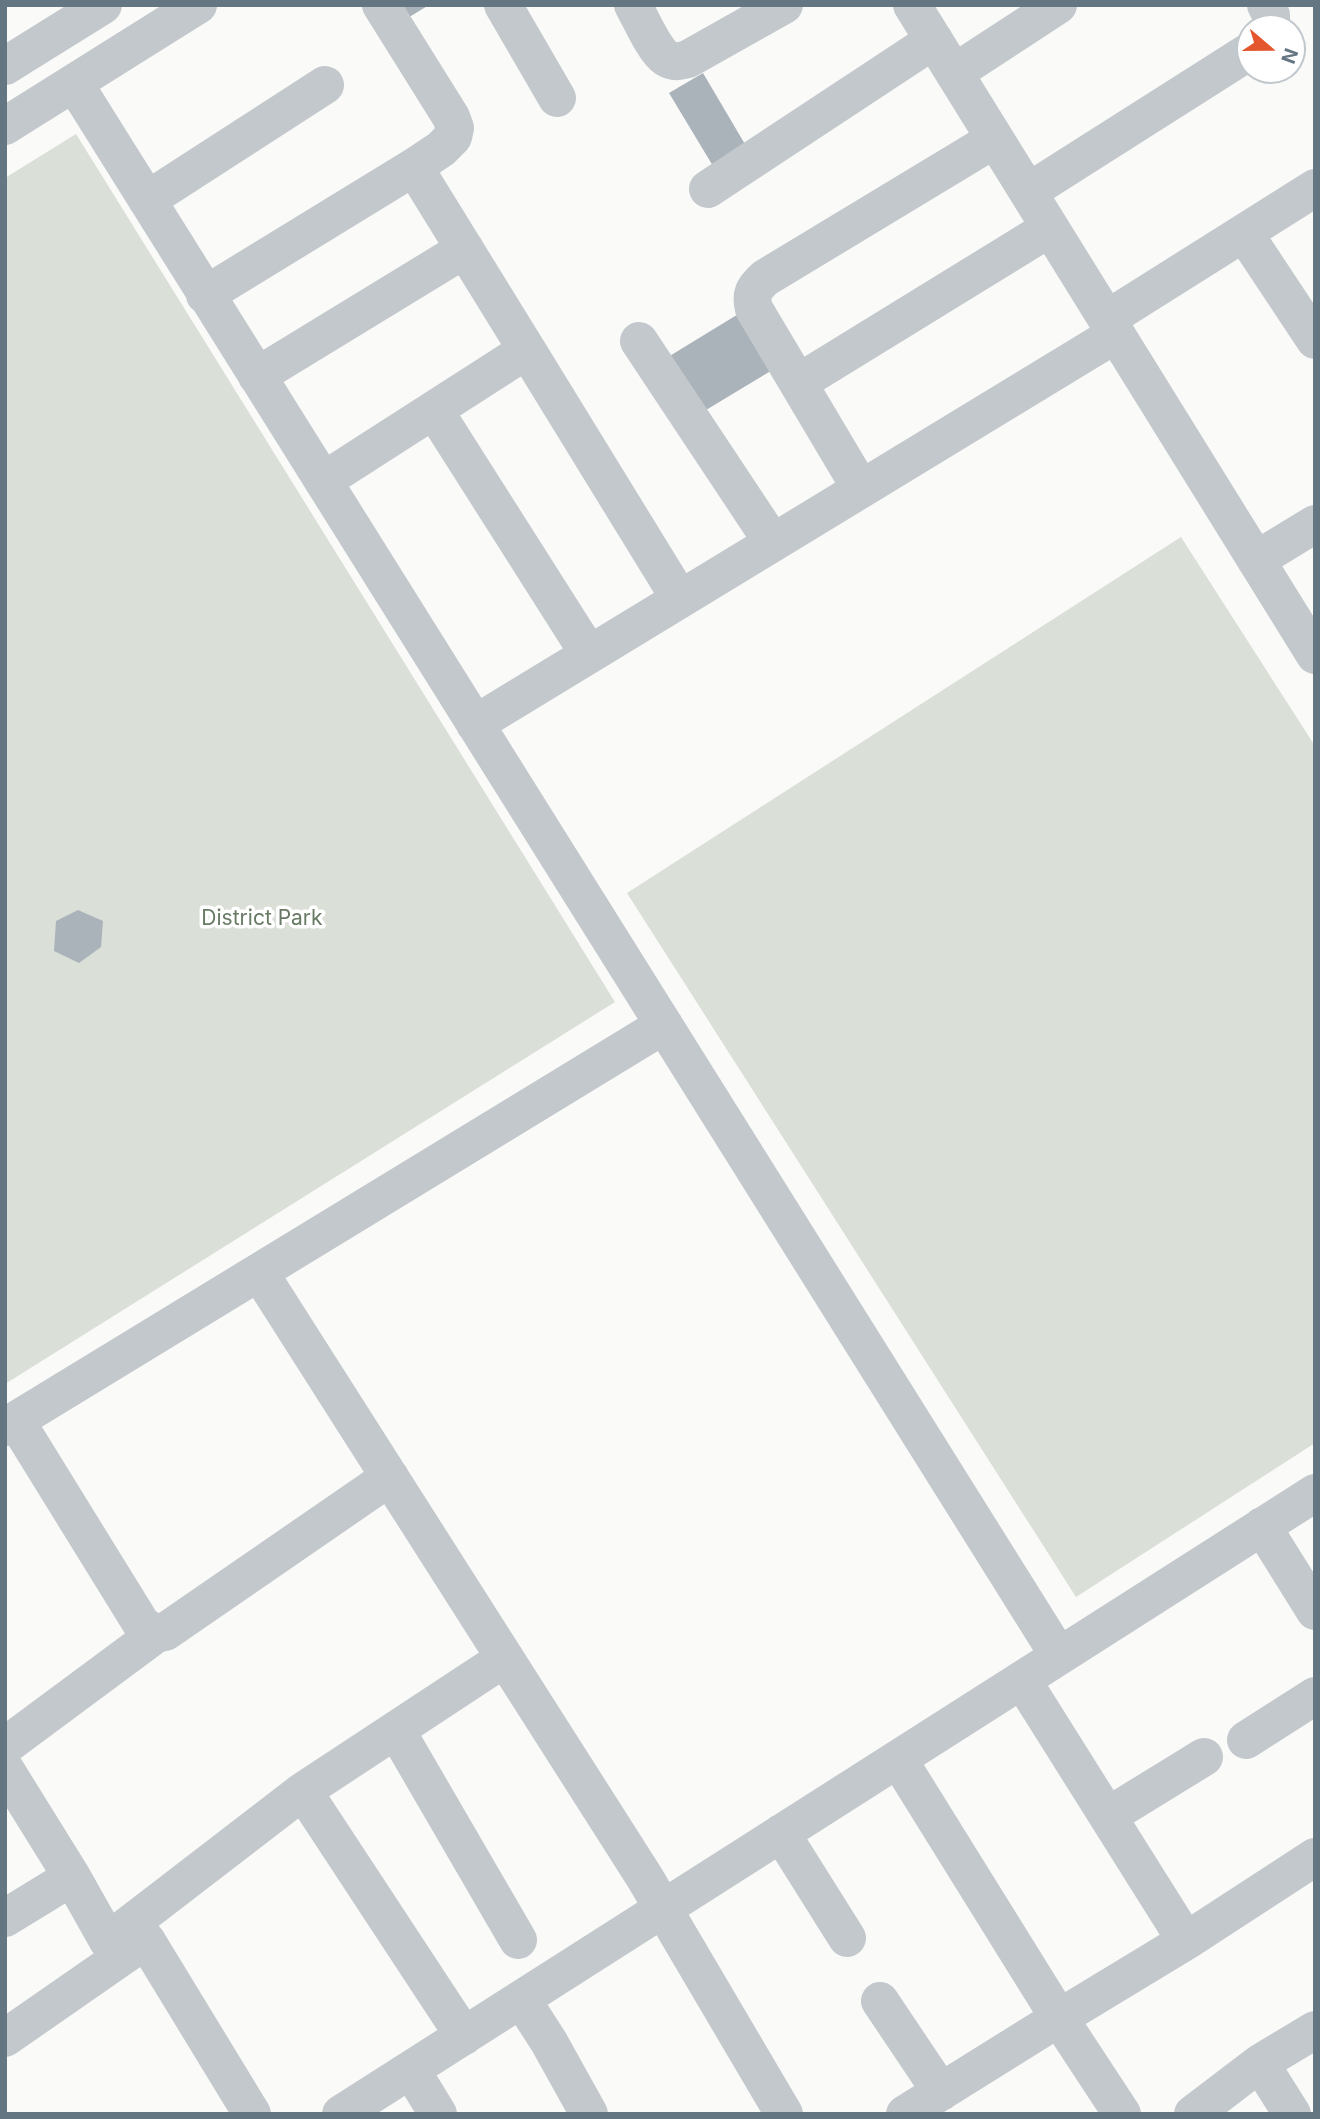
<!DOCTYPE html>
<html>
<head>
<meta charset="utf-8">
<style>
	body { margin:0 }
	#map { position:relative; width:1320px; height:2119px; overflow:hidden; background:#fafaf8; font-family:Inter,sans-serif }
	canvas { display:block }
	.frame { position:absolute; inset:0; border:7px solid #657683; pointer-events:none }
	.north { position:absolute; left:1236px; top:14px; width:70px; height:70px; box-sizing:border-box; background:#fff; border:2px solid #c1c8cd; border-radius:50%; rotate:110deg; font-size:19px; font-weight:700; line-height:28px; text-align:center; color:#657683 }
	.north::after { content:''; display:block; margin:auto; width:24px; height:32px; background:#e4572e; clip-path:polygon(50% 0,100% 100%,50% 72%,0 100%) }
</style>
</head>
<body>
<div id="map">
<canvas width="1320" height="2119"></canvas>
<div class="frame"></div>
<div class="north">N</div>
</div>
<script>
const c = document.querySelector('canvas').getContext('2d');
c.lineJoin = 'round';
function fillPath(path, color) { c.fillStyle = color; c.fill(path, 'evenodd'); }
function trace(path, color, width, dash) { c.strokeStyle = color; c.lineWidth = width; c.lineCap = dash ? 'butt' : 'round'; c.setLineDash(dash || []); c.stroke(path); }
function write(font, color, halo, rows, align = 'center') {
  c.font = font + ' Inter,sans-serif'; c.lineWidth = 7; c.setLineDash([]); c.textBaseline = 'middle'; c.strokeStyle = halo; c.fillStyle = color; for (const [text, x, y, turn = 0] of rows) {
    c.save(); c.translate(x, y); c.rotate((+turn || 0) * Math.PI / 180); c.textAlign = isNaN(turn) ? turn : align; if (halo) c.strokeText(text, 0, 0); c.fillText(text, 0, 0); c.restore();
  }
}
fillPath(new Path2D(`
	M76 134 615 1002 5 1384V178Z
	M1181 537 1315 746V1443L1076 1597 627 893Z`), '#dadfd7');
fillPath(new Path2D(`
	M397 5H429L406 19Z
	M703 73 749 151 716 171 669 93Z
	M740 313 774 369 701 413 668 357Z
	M78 910 103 921 101 947 79 963 54 951 56 921Z`), '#aab3b9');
trace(new Path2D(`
	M503 5 557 98
	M633 5C641 19 654 50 666 58 674 63 680 61 688 59L784 5
	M912 5 1315 655
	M1266 5 1271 15V28
	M5 66 103 5
	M954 73 1058 5
	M74 83 1059 1656
	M5 126 198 5
	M414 167 527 350
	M708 189 934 40
	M1028 192 1250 51
	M147 200 325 85
	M1244 233 1315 340
	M205 295 414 167 441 149 453 137 455 128 451 117 381 5
	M1107 319 1315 188
	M639 341 773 543
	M257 376 465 249
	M798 383 1050 228
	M434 410 589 654
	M323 481 527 350 680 599
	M861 489 754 309C750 294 754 288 765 278L995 139
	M1256 560 1315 524
	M475 724 1116 334
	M259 1272 645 1878 784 2114
	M16 1421 142 1625 156 1634 165 1632 390 1477
	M5 1427 664 1025
	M1262 1526 1315 1611
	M1022 1680 1186 1941 1315 1857
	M396 1730 518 1940
	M1246 1740 1315 1696
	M5 1746 156 1634
	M898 1759 1059 2018 905 2114
	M5 1769 72 1877 108 1941 303 1791
	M1108 1816 1204 1757
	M781 1833 847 1938
	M5 1918 72 1877
	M522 2000 549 2042 589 2114
	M880 2001 941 2092
	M464 2036 303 1791 505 1658
	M5 2038 146 1940 252 2114
	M411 2070 438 2114
	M341 2114 1315 1493
	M1122 2114 1059 2018 1186 1941
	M1193 2114 1260 2063
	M1292 2114 1260 2063 1315 2030`), '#c3c8cc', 38);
write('21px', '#687a64', '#fff', [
	["District Park",262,919]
]);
</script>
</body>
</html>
